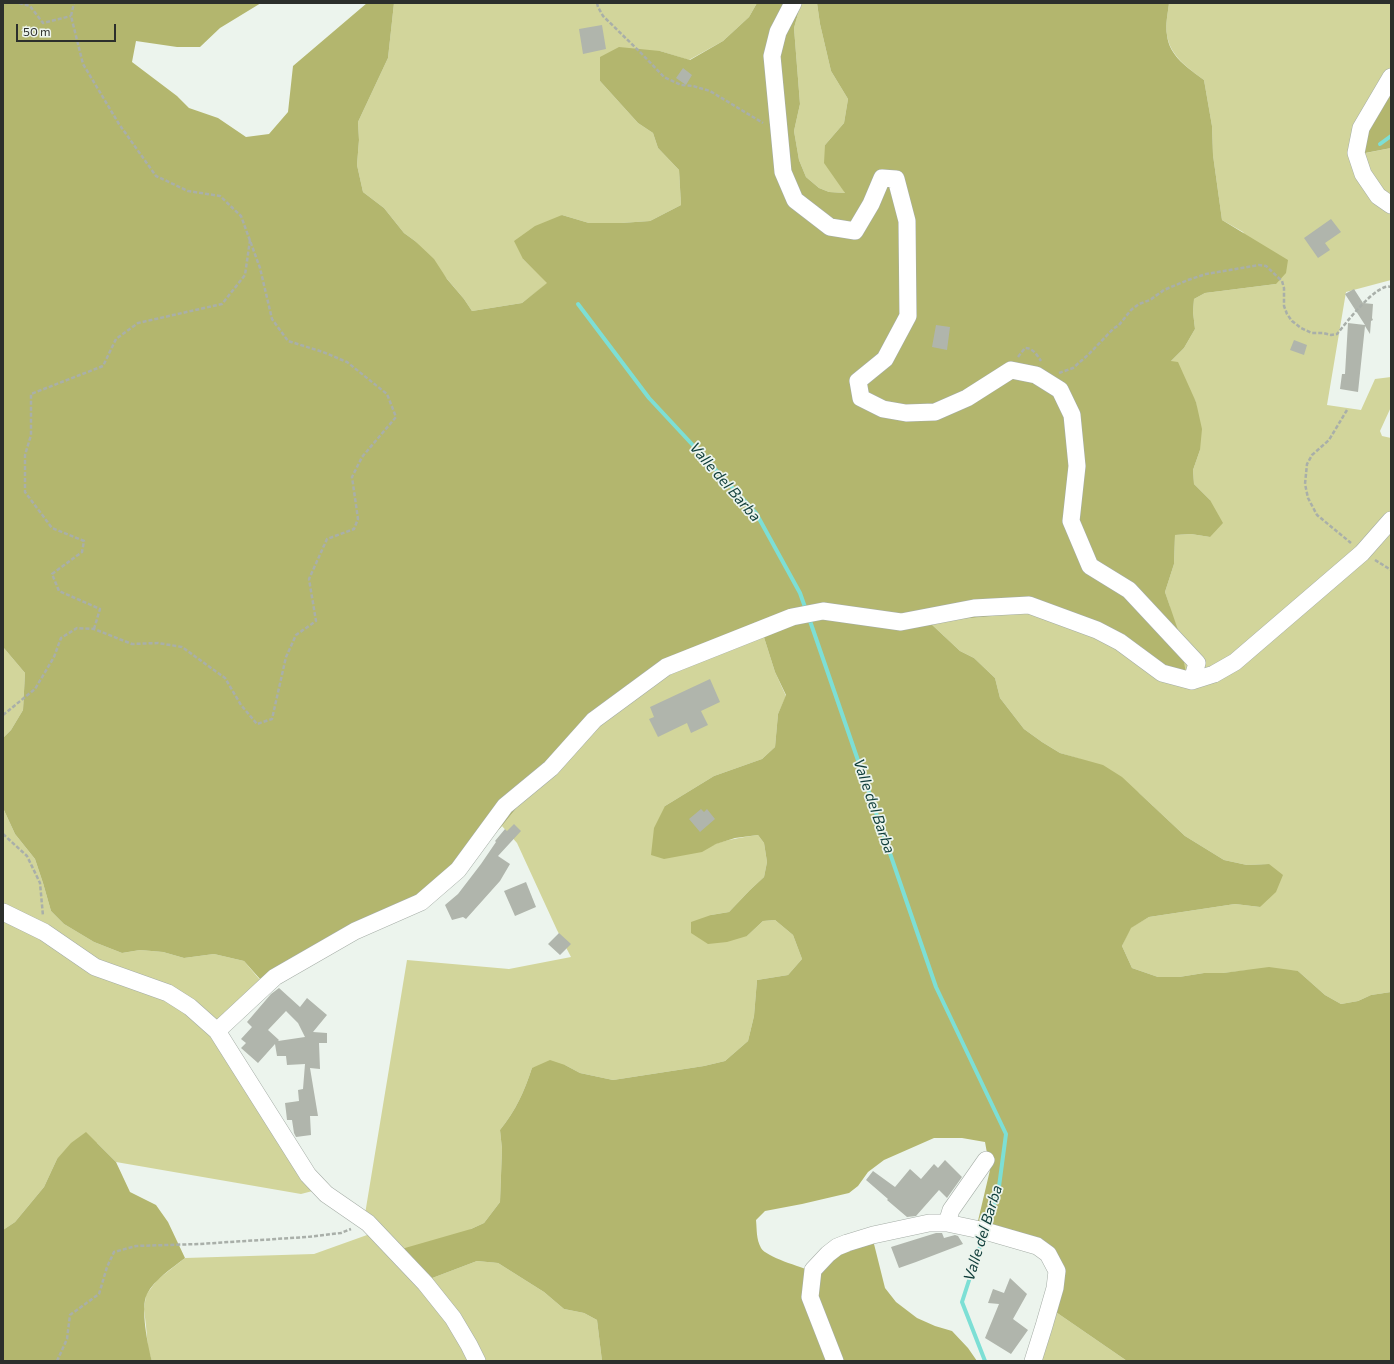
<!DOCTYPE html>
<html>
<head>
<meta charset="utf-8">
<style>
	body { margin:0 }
	#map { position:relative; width:1394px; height:1364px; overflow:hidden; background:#ecf4ed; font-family:Commissioner,sans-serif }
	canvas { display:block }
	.frame { position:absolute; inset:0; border:4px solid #2c2f2c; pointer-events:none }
	.scale { position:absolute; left:16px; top:24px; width:100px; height:18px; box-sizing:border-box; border:2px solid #2c2f2c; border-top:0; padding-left:5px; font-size:12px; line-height:14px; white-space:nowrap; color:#2c2f2c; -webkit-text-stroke:3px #ecf4ed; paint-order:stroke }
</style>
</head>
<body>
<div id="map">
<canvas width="1394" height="1364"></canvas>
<div class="frame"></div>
<div class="scale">50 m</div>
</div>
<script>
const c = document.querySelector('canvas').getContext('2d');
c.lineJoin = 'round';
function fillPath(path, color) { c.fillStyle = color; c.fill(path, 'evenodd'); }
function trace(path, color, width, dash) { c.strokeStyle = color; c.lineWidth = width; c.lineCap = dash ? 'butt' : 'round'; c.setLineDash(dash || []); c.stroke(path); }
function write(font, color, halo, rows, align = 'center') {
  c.font = font + ' Commissioner,sans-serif'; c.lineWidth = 3.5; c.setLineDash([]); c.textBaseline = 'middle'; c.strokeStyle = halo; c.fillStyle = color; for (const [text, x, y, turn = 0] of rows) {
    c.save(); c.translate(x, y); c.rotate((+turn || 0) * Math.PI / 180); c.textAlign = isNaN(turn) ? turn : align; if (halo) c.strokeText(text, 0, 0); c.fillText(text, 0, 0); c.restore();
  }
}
fillPath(new Path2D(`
	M394 3H757L749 17 723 41 689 60 660 51 600 81 638 123 653 133 658 148 679 170 681 205 650 221 621 223H589L562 215 523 259 548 283 522 303 472 311 464 299 415 241 404 233 384 208 363 192 357 165 359 140 358 122 388 58Z
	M801 3H817L820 24 831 71 848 99 844 123 825 145 845 193 829 192 819 188 806 177 799 160 794 131 800 104 794 28Z
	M1169 3H1391V73L1356 155 1391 148V280L1346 292 1327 405 1361 410 1375 379 1391 377V407L1380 431 1382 436 1391 438V992L1371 995 1358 1001 1341 1004 1325 995 1298 971 1250 970 1223 973H1204L1179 977H1158L1132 968 1122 946 1130 928 1149 917 1235 904 1260 907 1269 864 1247 865 1224 860 1185 836 1139 793 1080 759 1060 753 1042 742 1024 729 1000 698 995 678 974 658 960 651 929 622 1026 613 1170 607 1165 592 1174 564 1175 535 1191 534 1210 537V500L1194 484 1193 470 1200 450 1196 402 1171 361 1184 348 1195 329 1193 312 1194 299 1205 293 1276 284 1243 232 1222 220 1213 155 1212 126 1204 80C1188 68 1170 56 1167 35 1165 25 1168 13 1169 3Z
	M762 631 775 672 786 696 778 714 775 747 762 759 714 776 665 806 692 853C705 851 707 847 718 843 731 839 744 837 758 835L764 843 767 862 764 877 750 890 729 912 711 915 747 936 763 921 775 920 793 935 802 959 788 975 757 980 754 1016 748 1041 725 1061 704 1066 613 1080 580 1073 565 1065 532 1068C524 1092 516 1110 500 1130L502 1149 500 1202 484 1223 471 1229 427 1280 477 1261 498 1263 544 1292 564 1309 584 1313 597 1320 602 1361H152L148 1349 146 1326 144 1309 146 1295 157 1280 185 1258 314 1254 381 1230 365 1214 407 960 509 969 571 957 557 930 517 843 502 826 523 800 582 738 632 696 688 665Z
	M3 647 25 673 23 710 11 730 3 738Z
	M3 808 15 834 35 859 43 883 51 911 64 924 94 942 122 953 140 950 163 952 184 958 214 954 244 961 260 980 224 1029 324 1188 301 1194 116 1162 97 1143 57 1159 44 1187 15 1222 3 1230Z
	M1050 1308 1127 1361H1033Z`), '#d2d59b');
fillPath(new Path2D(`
	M3 3H261L220 28 200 47H177L136 41 132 62 177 96 189 108 218 118 246 137 269 134 288 112 293 66 367 3H394L388 58 358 122 359 140 357 165 363 192 384 208 404 233 415 241 434 259 447 279 464 299 472 311 522 303 547 283 523 259 514 241 535 226 562 215 589 223H621L650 221 681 205 679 170 658 148 653 133 638 123 600 81V57L619 47 660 51 690 60 723 41 749 17 757 3H801L794 28 800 104 794 131 799 160 806 177 819 188 829 192 845 193 824 163 825 145 844 123 848 99 831 71 820 24 817 3H1169C1168 13 1165 25 1167 35 1169 56 1188 68 1204 80L1212 126 1213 155 1222 220 1288 260 1286 273 1276 284 1205 293 1194 299 1193 312 1195 329 1184 348 1171 361 1178 362 1196 402 1202 429 1200 450 1193 470 1194 484 1210 500 1223 523 1210 537 1191 534 1175 535 1174 564 1165 592 1178 630 1188 684 1070 622 1026 613 929 622 960 651 974 658 995 678 1000 698 1024 729 1042 742 1060 753 1103 765 1122 777 1185 836 1224 860 1247 865 1269 864 1283 875 1276 892 1260 907 1235 904 1149 917 1131 928 1122 946 1132 968 1158 977H1179L1204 973H1223L1269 967 1298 971 1325 995 1341 1004 1358 1001 1371 995 1391 992V1361H1127L1050 1308 1048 1250 977 1225 990 1170 985 1142 962 1138H934L884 1160 868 1172 858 1186 849 1193 802 1204 765 1211 756 1220C757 1230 756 1239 761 1248 766 1257 801 1267 812 1271L871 1232 885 1288 896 1302 917 1318 935 1326 952 1331 968 1348 977 1361H602L597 1320 584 1313 564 1309 544 1292 498 1263 477 1261 427 1280 398 1250 471 1229 484 1223 500 1202 502 1149 500 1130C516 1110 524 1092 532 1068L550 1060 565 1065 580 1073 613 1080 704 1066 725 1061 748 1041 754 1016 757 980 788 975 802 959 793 935 775 920 763 921 747 936 727 942 708 944 691 933V922L711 915 729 912 750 890 764 877 767 862 764 843 758 835 735 838 716 844 702 852 664 859 651 855 654 828 665 806 714 776 762 759 775 747 778 714 786 695 775 672 762 631 688 665 632 696 602 722 523 800 502 826 433 900 260 979 244 961 214 954 184 958 163 952 140 950 122 953 94 942 64 924 51 911 43 883 35 859 15 834 3 808V738L11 730 23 710 25 673 3 647Z
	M1391 73V148L1355 155Z
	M86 1132 116 1162 130 1192 156 1205 168 1222 185 1258C171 1269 155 1279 147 1294 140 1307 148 1347 152 1361H3V1230L15 1222 44 1187 57 1159 71 1143Z`), '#b3b66e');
trace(new Path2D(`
	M1380 144 1391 136
	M578 304 649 398 756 513 800 593 806 610
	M809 618 936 987 1006 1134 998 1194 986 1228
	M984 1234 962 1302 985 1361`), '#7ddfd5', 4);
fillPath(new Path2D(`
	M602 25 606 49 583 54 579 29Z
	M683 68 692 75 686 85 676 78Z
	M1331 219 1341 232 1325 243 1330 250 1318 258 1304 238Z
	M1354 289 1363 303 1373 304 1372 318 1373 320 1371 321 1370 334 1365 326 1358 392 1340 389 1342 374H1345L1348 323 1365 325 1345 294Z
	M936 325 950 327 947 350 932 347Z
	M1294 340 1307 345 1304 355 1290 350Z
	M710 679 720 702 701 711 708 725 691 733 687 723 658 737 649 719 654 717 650 707Z
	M701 809 704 812 707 809 715 819 700 832 689 819Z
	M514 824 521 831 498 856 510 864 500 881 466 919 463 917 452 920 445 905 458 894 481 864 496 842 495 841 505 829 507 831Z
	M526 882 536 907 515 916 504 891Z
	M559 933 571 944 560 955 548 944Z
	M279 988 300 1007 307 998 327 1015 313 1032 327 1033V1043H319L320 1069 310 1068 318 1116H310L311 1135 296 1137 294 1133 292 1120H287L286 1111 285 1103 299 1101 298 1090 303 1089 305 1064 287 1065 286 1056H277L275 1044 258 1063 241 1048 246 1043 241 1039 252 1027 247 1022 271 994ZM286 1011 298 1023 305 1037 278 1041 279 1040 268 1030Z
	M945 1160 962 1177 947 1198 939 1190 916 1216 907 1217 887 1200 888 1199 866 1180 873 1171 895 1187 910 1169 921 1179 934 1164 938 1168Z
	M936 1233H942L944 1238 955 1235 958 1236 963 1244 916 1262 899 1268 891 1247Z
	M1010 1278 1027 1294 1013 1319 1028 1330 1011 1354 985 1338 999 1304 988 1303 993 1289 1004 1293Z`), '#b0b5ac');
const minor = new Path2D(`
	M793 3 778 32 772 56 783 172 795 200 830 227 855 231 871 204 882 178 896 179 907 221 908 316 885 359 858 381 861 398 883 409 906 413 935 412 967 398 1011 370 1036 375 1060 390 1072 415 1077 466 1071 521 1090 566 1129 590 1197 663 1192 681
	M1391 77 1361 128 1356 153 1363 174 1378 196 1391 205
	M3 912 44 932 95 967 168 993 190 1007 217 1031 275 977 355 931 421 902 458 870 505 806 551 768 594 720 666 667 792 617 823 611 901 622 974 608 1029 605 1097 630 1120 642 1162 673 1192 681 1214 674 1235 662 1362 553 1391 520
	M217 1031 308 1175 326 1194 368 1223 425 1283 453 1318 469 1345 477 1361
	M947 1223 951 1210 986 1160
	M835 1361 810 1297 813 1270 828 1254 837 1247 847 1243 873 1235 929 1223H947L985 1231 1037 1246 1048 1254 1057 1271 1055 1288 1044 1326 1033 1361`);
trace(minor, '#a5ada6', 18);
trace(new Path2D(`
	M19 3 30 6 43 23 71 16
	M597 3 598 7 603 16 641 53 664 77 681 85 693 86 710 91 763 123
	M1018 357 1025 348C1033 348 1037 355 1041 361
	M1059 373 1073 368 1089 354 1113 329 1119 325 1131 310 1139 304 1150 300 1164 290 1188 280 1206 274 1259 265 1266 266 1282 281 1284 288V306L1287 314 1292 321 1301 328 1312 333H1323L1331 335 1337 334C1346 323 1377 282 1391 287
	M1347 410 1329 440 1312 455 1307 464 1305 484 1308 498 1317 515 1351 543
	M1375 560 1391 570
	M94 629 100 609 59 591 52 574 82 552 84 541 52 528 25 492V455L31 435V394L103 366 116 339 138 323 222 304 245 275 250 240
	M3 715 35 689 54 657 61 638 77 628 94 629 132 644 158 643 182 647 225 678 241 705 257 724 272 719 286 657 296 635 316 621 309 579 327 539 354 529 358 519 352 477 362 457 396 417 387 394 347 362 323 352 288 341 272 319 260 268 241 216 220 196 188 191 156 176 119 124 83 64 71 16 74 3
	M3 834 27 856 40 883 43 916
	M57 1361 67 1339 70 1315 99 1294 107 1267 114 1252 136 1246 199 1244 307 1237 341 1233 351 1229`), '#a9afa9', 2.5, [4, 2]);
trace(minor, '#fff', 17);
write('italic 15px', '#103e3a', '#ecf4ed', [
	["Valle del Barba",725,482,49],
	["Valle del Barba",874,806,71],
	["Valle del Barba",983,1233,-73]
]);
</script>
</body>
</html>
